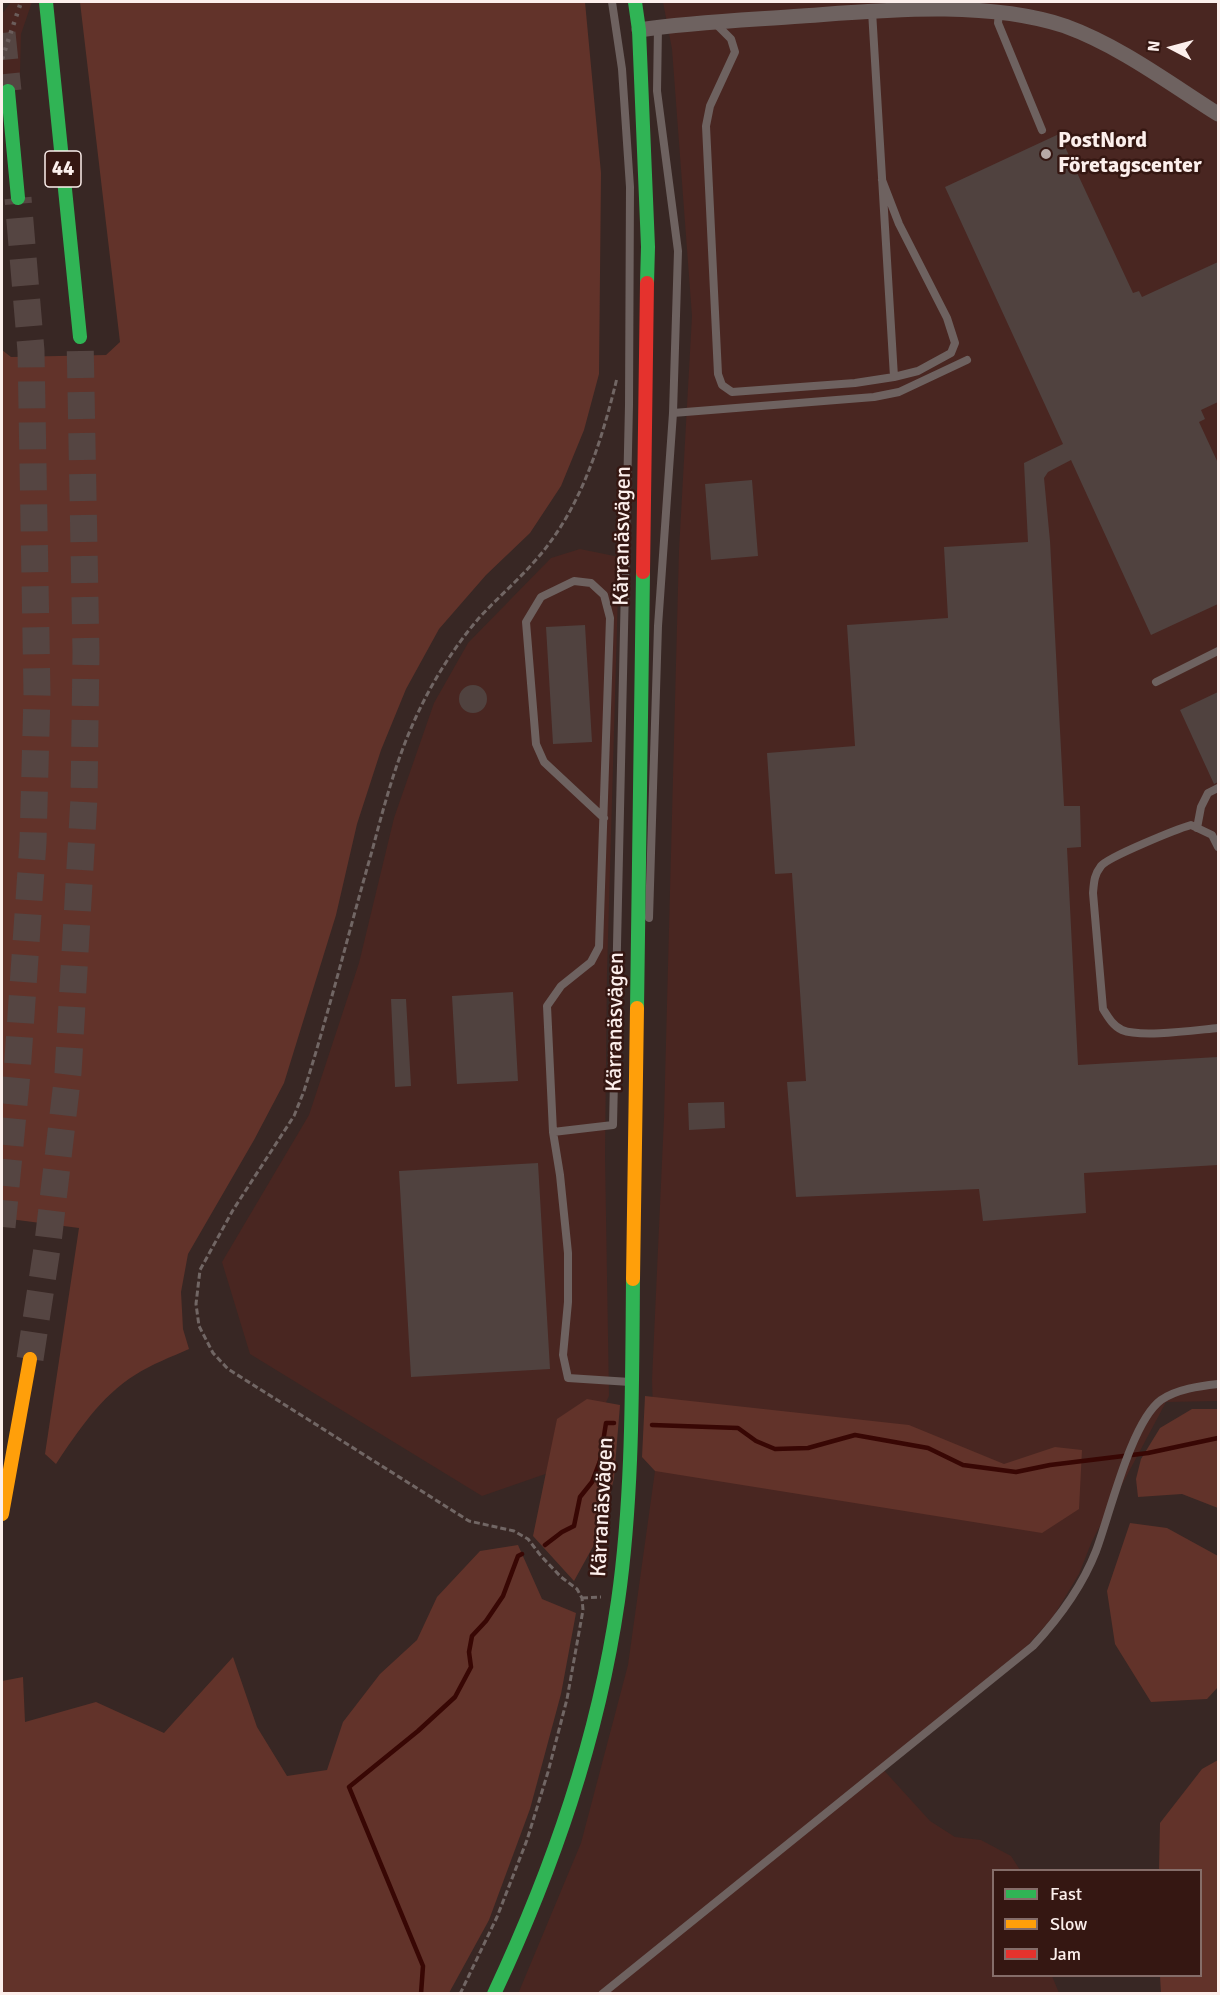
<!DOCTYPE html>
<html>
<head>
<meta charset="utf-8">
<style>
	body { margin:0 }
	#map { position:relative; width:1220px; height:1995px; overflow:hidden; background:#382724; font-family:Signika,sans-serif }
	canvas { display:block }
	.frame { position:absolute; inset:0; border:3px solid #fcefec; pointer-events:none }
	.legend { position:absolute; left:992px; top:1869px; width:210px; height:108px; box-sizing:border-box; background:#351712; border:2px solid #856d69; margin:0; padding:8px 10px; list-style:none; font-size:18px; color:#fcefec }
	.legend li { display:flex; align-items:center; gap:12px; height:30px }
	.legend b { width:30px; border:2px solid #856d69 }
	.north { position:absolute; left:1142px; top:18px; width:60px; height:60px; -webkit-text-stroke:4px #351712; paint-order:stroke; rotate:276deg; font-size:16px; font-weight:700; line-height:24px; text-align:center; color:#fcefec }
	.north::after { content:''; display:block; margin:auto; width:21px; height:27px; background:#fcefec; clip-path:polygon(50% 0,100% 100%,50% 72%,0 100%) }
</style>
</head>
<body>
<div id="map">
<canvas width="1220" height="1995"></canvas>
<div class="frame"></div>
<ul class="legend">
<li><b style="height:8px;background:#30b455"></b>Fast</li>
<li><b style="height:8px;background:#ff9f0a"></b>Slow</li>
<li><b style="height:8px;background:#e5322d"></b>Jam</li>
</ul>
<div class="north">N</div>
</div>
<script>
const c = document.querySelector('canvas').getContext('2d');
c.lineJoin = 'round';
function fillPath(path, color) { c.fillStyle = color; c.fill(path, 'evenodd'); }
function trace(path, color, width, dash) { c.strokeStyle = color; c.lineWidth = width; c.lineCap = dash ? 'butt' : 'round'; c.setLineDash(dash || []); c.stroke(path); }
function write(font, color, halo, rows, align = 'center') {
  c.font = font + ' Signika,sans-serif'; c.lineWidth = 5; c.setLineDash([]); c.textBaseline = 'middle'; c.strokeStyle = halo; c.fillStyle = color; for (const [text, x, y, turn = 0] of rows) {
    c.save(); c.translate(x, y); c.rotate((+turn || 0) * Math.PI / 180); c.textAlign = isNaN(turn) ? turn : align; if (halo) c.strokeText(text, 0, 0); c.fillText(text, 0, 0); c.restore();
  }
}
fillPath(new Path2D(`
	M11 2H32L21 34 20 74 2 97V14Z
	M663 2H1218V1401L1166 1402 1092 1541 1079 1574 1053 1617 1027 1646 880 1766 930 1821 955 1837 981 1840 1011 1856 1020 1870H994V1976H1052L1059 1993 518 1994 581 1843 628 1665 655 1471 652 1380 664 1118 679 550 692 316 672 49Z
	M580 549 619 557 607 973 605 1156 609 1396 577 1463 482 1496 250 1354 222 1262 309 1115 359 963 394 818 434 703 468 643 551 558Z`), '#492621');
fillPath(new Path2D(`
	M80 2H585L601 173 599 374 584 430 561 486 530 533 486 575 439 629 406 689 381 750 357 824 336 915 284 1083 254 1140 188 1254 181 1292 183 1329 189 1349C171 1357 152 1364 135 1375 101 1396 78 1431 56 1464L45 1454 79 1228 2 1218V350L11 357 106 355 120 342Z
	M645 1396 909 1425 1004 1464 1055 1447 1082 1450 1079 1509 1042 1533 655 1471 642 1457Z
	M587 1399 620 1405 614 1478 601 1532 574 1581 533 1536 557 1419Z
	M1192 1409H1218V1508L1182 1494 1138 1497 1136 1479 1141 1459 1160 1428Z
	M1130 1523 1167 1528 1218 1556V1687L1207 1699 1151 1702 1115 1644 1107 1591Z
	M518 1545 542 1599 576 1613 561 1694 530 1809 489 1920 449 1993H2V1681L23 1677 25 1722 96 1702 164 1733 233 1657 257 1727 287 1776 327 1770 343 1722 380 1674 417 1640 437 1597 480 1551Z
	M1218 1760V1993H1161L1160 1976H1200V1870H1159L1160 1823 1202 1769Z`), '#62332a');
trace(new Path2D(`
	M652 1425 738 1428 756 1441 775 1449 808 1448 855 1435 928 1448 963 1465 1016 1472 1050 1465 1148 1453 1218 1438
	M545 1545 562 1532 574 1526 580 1497 592 1482 600 1461 606 1423H614
	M421 1994 423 1966 349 1787 418 1731 455 1697 471 1667 469 1652 472 1636 486 1621 503 1596 518 1556 522 1554`), '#380704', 4.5);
fillPath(new Path2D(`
	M1059 134 1133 293 1139 291 1142 297 1218 262V402L1201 410 1205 419 1199 422 1218 463V604L1151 635 1071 460 1048 472 1044 478 1050 541 1064 806H1080L1081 847 1067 848 1078 1065 1218 1057V1165L1084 1173 1086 1213 983 1221 979 1189 796 1197 787 1082 806 1081 792 873 775 874 767 753 855 746 847 625 948 618 944 547 1028 542 1024 463 1063 444 945 187Z
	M752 480 758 556 711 560 705 484Z
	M585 625 592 742 553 744 546 627Z
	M459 699a14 14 0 1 1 28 0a14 14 0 1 1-28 0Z
	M1218 692V782L1214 784 1180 710Z
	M513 992 518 1081 457 1084 452 996Z
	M391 999H406L411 1086 395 1087Z
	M724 1102 725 1128 689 1130 688 1103Z
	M538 1163 550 1369 411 1377 399 1171Z`), '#50423f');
trace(new Path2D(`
	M2 33 8 91
	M2 1227 17 1073 33 842 37 695 31 351 18 198
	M30 1359 48 1242 68 1073 84 798 86 653 80 337`), '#554542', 27, [27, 14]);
trace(new Path2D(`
	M582 1598 601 1597
	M460 1994 497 1917 527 1840 548 1772 567 1699 583 1610 582 1598 577 1589 561 1577 541 1556 528 1539 514 1531 469 1521 228 1369 213 1353 199 1326 196 1304 200 1270 233 1210 294 1116 304 1091C329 1012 349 931 372 851 384 806 396 760 416 717 432 682 454 647 479 618 501 594 528 572 548 545 584 498 603 436 617 378`), '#716664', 3, [6, 3]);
trace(new Path2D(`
	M872 11 894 377
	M999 11 998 23 1042 130
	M714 22 731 39 735 52 710 106 706 126 718 374 722 385 732 392 855 383 894 377 918 371 951 353 955 343 947 318 899 224 882 180
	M658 27 657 91 678 251 673 413
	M1156 682 1218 651
	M604 818 544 762 536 744 526 622 541 597 574 581 591 583 604 595 610 618 599 947 591 962 561 986 547 1006 553 1132 560 1175 568 1253V1302L563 1355 568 1378 630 1382
	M1197 828 1201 807 1208 793 1218 788
	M1218 847 1212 835 1191 825C1177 829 1108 857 1101 866 1094 875 1094 882 1093 893L1103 1009C1108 1017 1113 1026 1122 1030 1141 1038 1196 1030 1218 1028
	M649 918 658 626 673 413 874 397 899 392 967 360
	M553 1132 613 1125 629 405 630 187 622 69 612 2
	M602 1994 1033 1646C1059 1618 1082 1587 1096 1551 1110 1514 1131 1422 1161 1400 1177 1389 1200 1386 1218 1384`), '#6e6260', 8);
trace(new Path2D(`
	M639 30C693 22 748 20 802 16 885 10 986 0 1065 26 1120 46 1169 83 1218 114`), '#6e6260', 15);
trace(new Path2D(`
	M46 2 80 337
	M635 2 639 30 648 247 647 283
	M8 91 18 198
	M637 1008 643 572
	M494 1994C553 1868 598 1739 618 1601 633 1496 632 1384 633 1279`), '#30b455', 14);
trace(new Path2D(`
	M633 1279 637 1008
	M2 1514 30 1359`), '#ff9f0a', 14);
trace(new Path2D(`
	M643 572 647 283`), '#e5322d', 14);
trace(new Path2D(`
	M2 59 21 2`), '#6b5d5b', 4.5, [3, 6]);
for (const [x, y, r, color] of [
	[1046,154,6,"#b7a9a6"]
]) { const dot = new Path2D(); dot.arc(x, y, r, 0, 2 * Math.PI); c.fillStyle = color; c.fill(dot); trace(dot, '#351712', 2); }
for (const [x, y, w] of [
	[63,169,36]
]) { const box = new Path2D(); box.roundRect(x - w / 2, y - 18, w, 36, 4.5); c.fillStyle = '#351712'; c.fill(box); trace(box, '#fcefec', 1.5); }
write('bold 21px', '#fcefec', null, [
	["44",63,169]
]);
write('bold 22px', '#fcefec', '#351712', [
	["PostNord",1058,141],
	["Företagscenter",1058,166]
], 'left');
write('22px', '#fcefec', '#351712', [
	["Kärranäsvägen",623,536,-89],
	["Kärranäsvägen",616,1022,-89],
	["Kärranäsvägen",603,1507,-87]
]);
</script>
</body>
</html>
